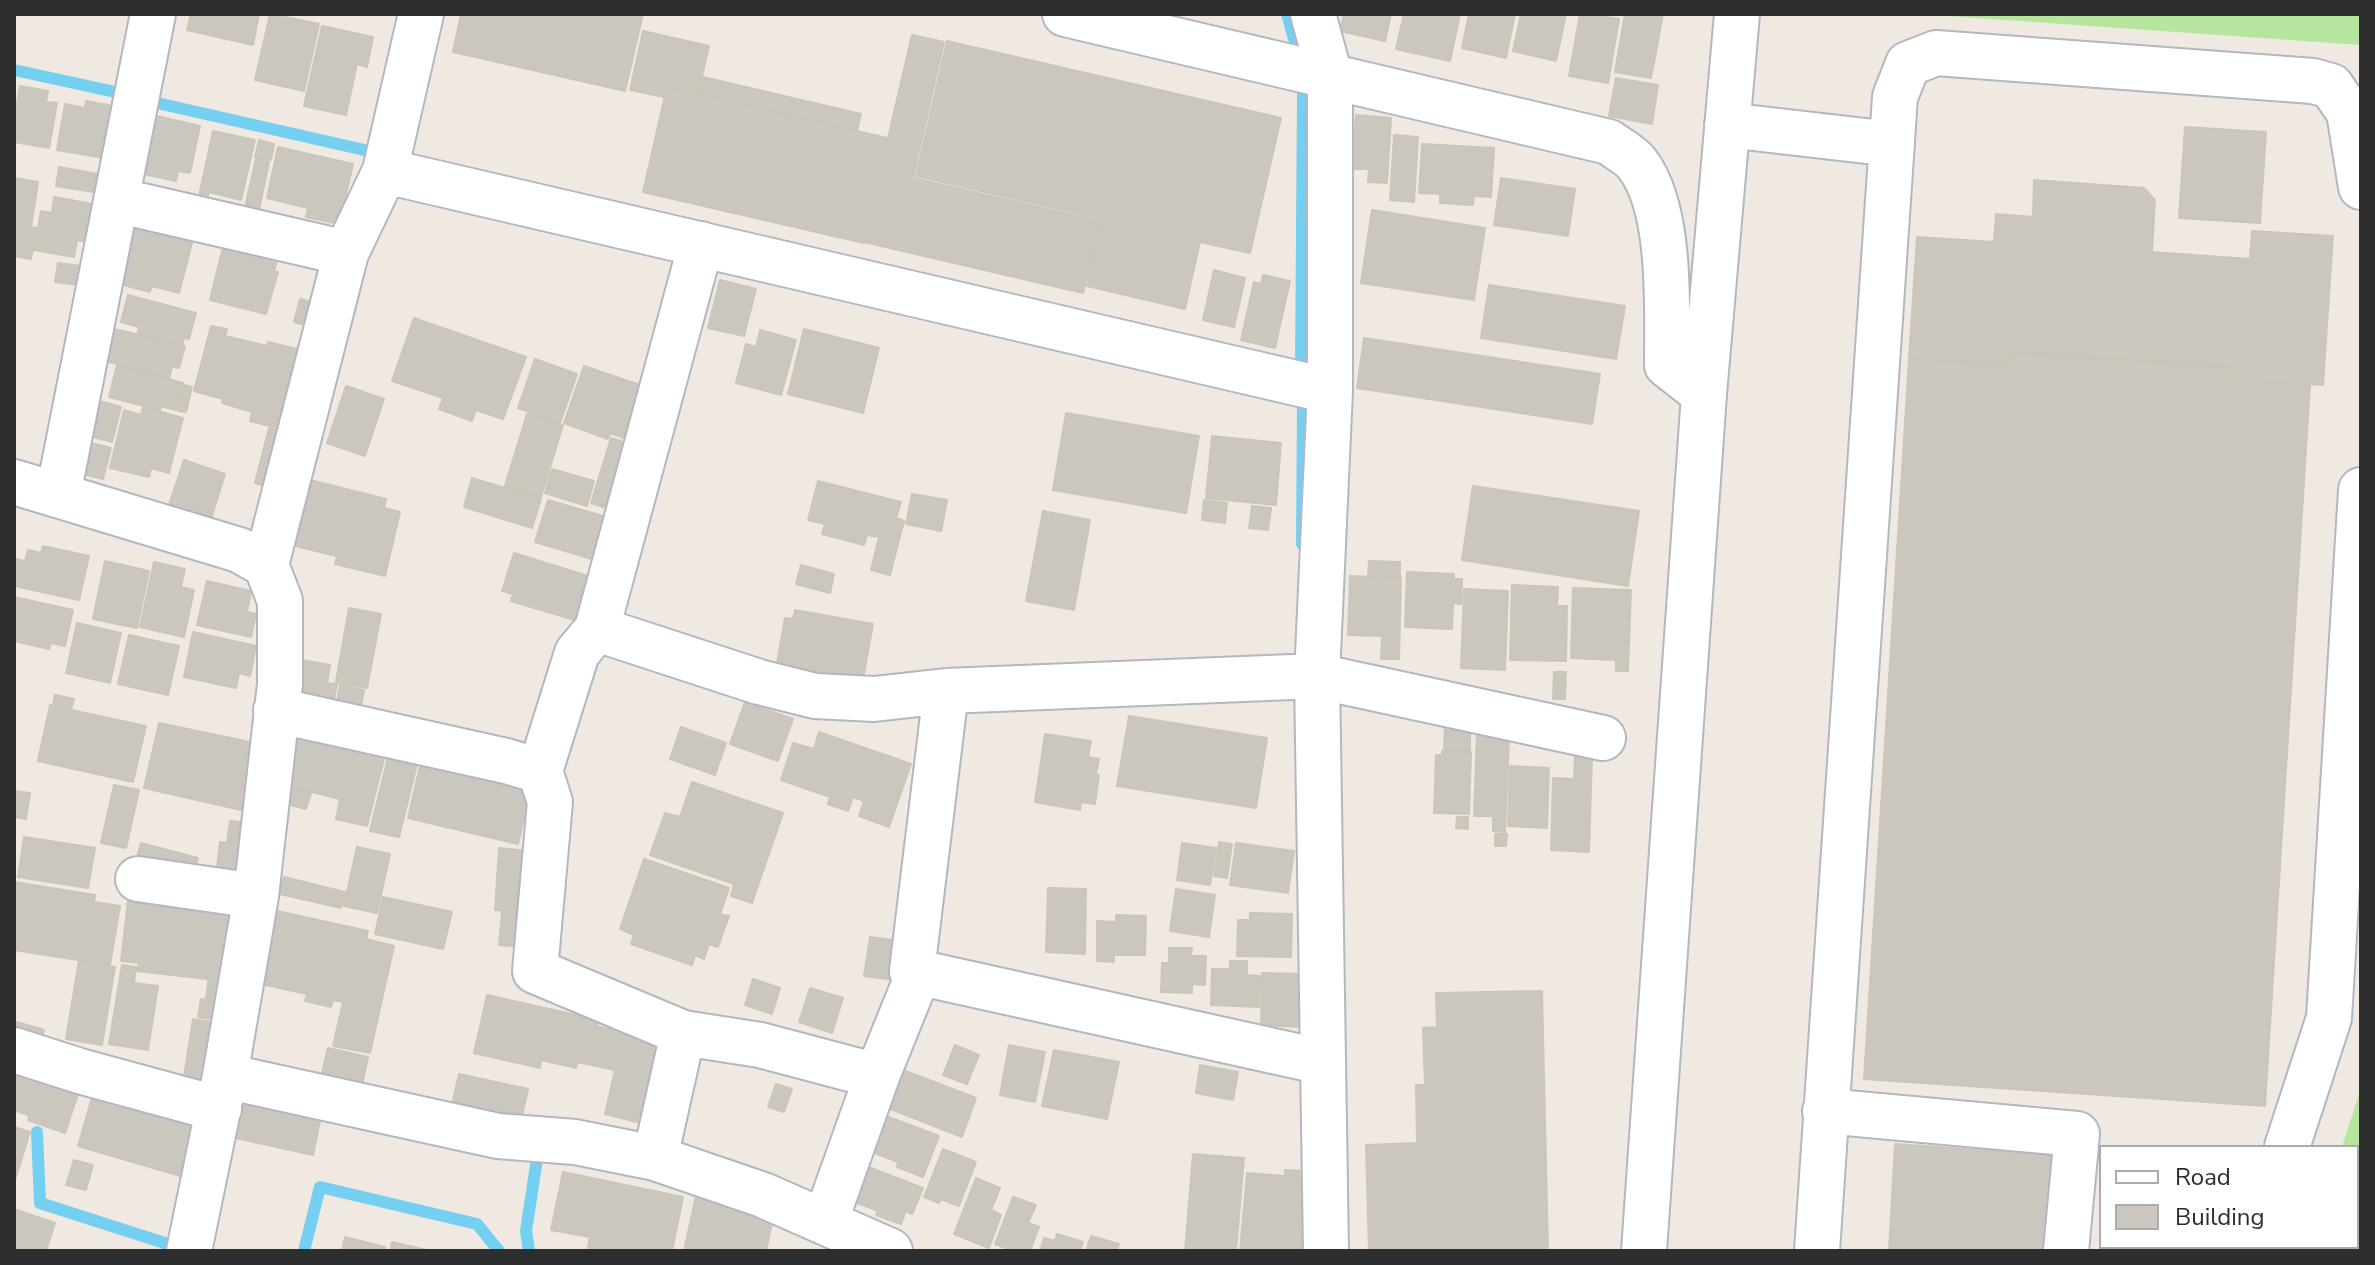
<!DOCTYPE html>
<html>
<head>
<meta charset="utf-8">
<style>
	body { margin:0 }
	#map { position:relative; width:2375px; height:1265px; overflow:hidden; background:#efe9e1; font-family:"Nunito Sans",sans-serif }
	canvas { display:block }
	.frame { position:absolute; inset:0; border:16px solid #2e2e2e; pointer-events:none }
	.legend { position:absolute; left:2099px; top:1145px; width:260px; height:104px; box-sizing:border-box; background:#fff; border:2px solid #ababab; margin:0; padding:10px 14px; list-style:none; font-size:24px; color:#2e2e2e }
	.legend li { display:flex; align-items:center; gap:16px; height:40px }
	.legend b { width:40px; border:2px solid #ababab }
</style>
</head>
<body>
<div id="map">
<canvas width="2375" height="1265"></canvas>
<div class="frame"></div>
<ul class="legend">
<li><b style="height:10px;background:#fff"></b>Road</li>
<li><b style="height:22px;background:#cbc7bf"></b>Building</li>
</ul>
</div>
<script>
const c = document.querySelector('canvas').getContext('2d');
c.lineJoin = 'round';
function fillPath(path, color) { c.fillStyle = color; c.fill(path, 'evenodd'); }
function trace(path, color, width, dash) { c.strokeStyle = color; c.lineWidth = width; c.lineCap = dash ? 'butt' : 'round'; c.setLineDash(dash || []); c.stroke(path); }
fillPath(new Path2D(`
	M1920 14H2361V45Z
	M2361 1088V1251H2310L2311 1247H2357V1147H2342Z`), '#b6e59e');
trace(new Path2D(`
	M1287 14 1294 39
	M14 70 120 93
	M157 103 369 151
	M1301 371 1303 94
	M1302 544 1303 403
	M37 1132 40 1203 177 1247 176 1251
	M304 1251 320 1187 477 1224 499 1251
	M529 1251 526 1231 538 1152`), '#75cff0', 12);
const building = new Path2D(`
	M191 14H259L253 45 187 30Z
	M270 14 319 24 304 91 255 80Z
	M461 14H643L625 91 453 52Z
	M1344 14H1391L1385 41 1340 31Z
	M1404 14H1460L1450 61 1396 49Z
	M1469 14H1515L1506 58 1462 48Z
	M1521 14H1566L1556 61 1513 51Z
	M1580 14H1607L1606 17 1619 19 1608 83 1569 76Z
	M1625 14H1663L1651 78 1615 72Z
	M322 26 373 37 367 67 357 64 346 115 304 106Z
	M643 31 709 46 698 93 666 86 664 97 630 90Z
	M912 35 944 42 913 178 1100 221 1083 293 864 242Z
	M947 41 1281 118 1250 253 1200 242 1185 309 1087 286 1102 219 916 176Z
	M703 77 861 114 857 130 699 94Z
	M1616 78 1658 85 1652 124 1609 116Z
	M20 86 48 91 46 102 57 103 49 148 14 142V120Z
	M667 87 887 138 864 243 643 192Z
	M86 101 113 106 104 158 57 150 65 104 85 108Z
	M1356 115 1391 118 1387 183 1368 182 1369 169H1353Z
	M157 116 200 126 190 173 178 171 176 181 144 174Z
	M2185 127 2266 132 2260 223 2179 218Z
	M213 131 255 140 241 200 209 192 206 203 198 201Z
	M1394 135 1418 137 1414 202 1390 200Z
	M259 140 274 144 271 160 255 157Z
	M1422 144 1494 148 1491 197 1474 196 1473 205 1440 203V194L1419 193Z
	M278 147 353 164 339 224 306 217 308 208 267 198Z
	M256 159 269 162 259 210 245 207Z
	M59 167 104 175 100 193 56 186Z
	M14 178 38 182 31 227 37 228 31 259 14 256Z
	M1501 178 1575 189 1568 236 1494 225Z
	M2034 180 2144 188 2155 200 2152 252 2250 259 2252 231 2333 236 2323 385 2232 379V366L2009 351 2008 364 1909 358 1917 237 1994 242 1996 214 2033 217Z
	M54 197 92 204 86 242 77 240 74 257 34 250 41 211 52 213Z
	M1372 210 1485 228 1474 300 1361 283Z
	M130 227 192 243 179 293 152 286 150 292 116 283Z
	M223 247 277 261 274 271 278 272 266 314 210 300Z
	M58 263 82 266 78 285 55 282Z
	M1214 270 1245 278 1234 327 1203 320Z
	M1263 275 1290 281 1275 348 1241 340 1254 282 1261 284Z
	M720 280 756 289 744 336 708 328Z
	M1489 285 1625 306 1616 359 1481 338Z
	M128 295 196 313 189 339 184 338 182 345 138 333 139 327 121 322Z
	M300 299 325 305 319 329 294 322Z
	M414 318 526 357 503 419 476 410 472 421 439 409 443 398 392 381Z
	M211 326 227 329 225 336 267 346 268 342 301 350 286 430 250 421 252 412 222 403 223 399 194 391Z
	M114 329 185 346 179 368 172 367 169 378 99 359 111 338Z
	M804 329 879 348 863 413 788 394Z
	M760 330 796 340 781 395 736 383 746 344 756 347Z
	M1364 338 1600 374 1592 424 1357 388Z
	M2010 353 2232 368 2231 380 2310 385 2265 1106 1864 1079 1909 359 2009 366Z
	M535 359 577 374 560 423 518 408Z
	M117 365 183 383 176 410 161 406 160 410 109 397Z
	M584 366 646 387 627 439 610 433 608 439 564 423Z
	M184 385 192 387 186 412 178 411Z
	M346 386 384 399 365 456 327 443Z
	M88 398 121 407 112 442 79 433Z
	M143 407 183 418 169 473 151 468 149 477 110 468 124 410 141 415Z
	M1066 413 1199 436 1186 513 1053 490Z
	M527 414 563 425 541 497 505 486Z
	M269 428 287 433 273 488 255 483Z
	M1212 436 1281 443 1276 505 1206 498Z
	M611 438 636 446 616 511 591 503Z
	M83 441 111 448 103 479 75 472Z
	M184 460 225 474 210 522 168 508Z
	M552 469 594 481 587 506 545 493Z
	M298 477 386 499 384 508 400 512 385 576 335 564 337 556 282 543Z
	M472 478 541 499 532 528 464 507Z
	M818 481 901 502 896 518 904 521 890 575 871 570 879 537 867 535 864 545 822 534 825 524 808 520Z
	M1473 486 1639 511 1628 586 1462 560Z
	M912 494 947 500 941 531 906 524Z
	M548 500 606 517 592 559 535 542Z
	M1204 500 1227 503 1225 523 1202 520Z
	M1252 506 1271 508 1268 530 1249 528Z
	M1043 511 1090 520 1074 610 1026 601Z
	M43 546 89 556 79 600 14 586 16 559 25 561 28 550 41 553Z
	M514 553 591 577 578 621 511 601 513 594 502 591Z
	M105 561 149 571 137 628 93 619Z
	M1369 561 1400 562V577L1368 576Z
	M154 562 185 569 181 587 194 590 184 637 140 627Z
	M801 565 834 574 830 593 796 584Z
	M1407 572 1454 574V579H1462L1461 604 1453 603 1452 629 1405 627Z
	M1350 576 1401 578 1399 659H1381L1382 636 1348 635Z
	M207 581 251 591 247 612 256 614 251 637 197 625Z
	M1512 585 1558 587 1557 606H1567L1566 661 1510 660Z
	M1573 588 1631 590 1628 671H1616V660L1571 658Z
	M1464 589 1508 591 1505 670 1461 668Z
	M14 597 73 610 65 646 51 643 49 649 14 641Z
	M349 608 381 614 367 688 336 682Z
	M795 610 873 624 862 684 776 669 785 618 793 619Z
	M77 623 121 633 110 683 66 673Z
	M193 632 256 646 250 676 239 673 236 688 184 677Z
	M129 635 179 646 168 695 118 684Z
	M301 660 330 665 327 683 337 684 333 705 301 699Z
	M1554 672H1566L1565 699H1553Z
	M340 685 364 690 360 712 336 707Z
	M55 695 74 699 71 710 146 726 133 782 38 761 50 705 53 706Z
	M745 702 793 719 778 761 730 744Z
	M1129 716 1267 738 1256 808 1117 786Z
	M1445 722 1470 727V750H1444Z
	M159 723 255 743 241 810 144 788Z
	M681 727 726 743 715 775 670 759Z
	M819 732 911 764 889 827 859 816 864 801 853 797 848 811 828 804 830 797 781 780 793 743 814 749Z
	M296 733 385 755 367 826 336 819 340 799 284 785Z
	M1477 733 1509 738 1505 832 1493 831V816H1474Z
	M1045 734 1091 741 1088 757 1099 759 1096 774 1099 775 1095 804 1081 802 1080 810 1035 802Z
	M1442 751 1471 752 1469 814 1434 813 1436 755H1442Z
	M389 753 418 760 399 837 370 831Z
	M1575 755 1592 756 1589 852 1551 850 1553 778 1574 779Z
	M421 762 531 788 518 844 408 818Z
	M1510 766 1549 768 1547 828 1508 826Z
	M692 782 783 813 752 903 731 896 734 884 650 855 665 813 680 817Z
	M114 785 139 790 126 848 101 843Z
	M285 787 311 793 306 809 282 803Z
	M14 791 30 793 26 819 14 817Z
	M1457 817H1468V829L1456 828Z
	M230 821 251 823 243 887 215 884 220 842 227 843Z
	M1495 834H1507L1506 846H1495Z
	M24 837 95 848 88 888 18 877Z
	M1219 842 1232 844 1227 878 1214 876Z
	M141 843 198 858 191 883 134 868Z
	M1182 843 1216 848 1210 885 1177 880Z
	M1236 843 1294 851 1288 893 1230 885Z
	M357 847 390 854 377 913 344 906Z
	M499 848 529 851 524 912 495 910Z
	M644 859 729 888 720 914 729 916 718 947 709 944 704 959 695 955 692 965 631 944 634 935 620 929Z
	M284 877 345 892 341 908 280 894Z
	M14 882 95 895 94 902 120 906 110 965 14 950Z
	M1048 888 1086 889 1085 954 1046 952Z
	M1176 889 1215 895 1209 937 1170 931Z
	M129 892 237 905 229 969 208 966 207 979 137 971 139 963 121 961Z
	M383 897 452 912 443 949 375 934Z
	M277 911 368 931 366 939 394 946 370 1053 333 1046 343 1002 333 1000 331 1007 305 1001 307 994 261 984Z
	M502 912 524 913 521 947 499 945Z
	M1250 913 1292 914 1291 957 1237 956 1238 920H1250Z
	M1116 915 1146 916 1145 955H1114V962L1097 961V921L1116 922Z
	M870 937 908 942 903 981 864 976Z
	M1169 948H1192L1191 956H1206L1205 985 1192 984V993L1161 992 1162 963H1169Z
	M79 961 115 967 102 1045 66 1039Z
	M1230 961H1247V975L1260 976 1259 1007 1211 1005 1212 969H1230Z
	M122 965 136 967 134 983 158 986 148 1050 109 1044Z
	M210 967 229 970 226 1001 206 999Z
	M1262 973 1301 974 1299 1027 1261 1025Z
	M753 979 780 988 772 1014 745 1005Z
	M810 988 843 998 832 1033 799 1022Z
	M1542 991 1548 1251H1369L1366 1145 1417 1143 1416 1085H1425L1423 1028 1437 1027 1436 993Z
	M487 995 598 1020 597 1026 639 1036 637 1041 658 1046 641 1123 605 1114 615 1070 577 1062 576 1068 541 1060 540 1068 474 1053Z
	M201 999 226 1003 223 1021 198 1017Z
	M193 1019 224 1024 214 1082 184 1077Z
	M17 1022 44 1030 39 1046 14 1032Z
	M955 1045 979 1055 967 1084 943 1075Z
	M1009 1045 1045 1052 1035 1102 1000 1095Z
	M328 1048 368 1057 361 1090 320 1081Z
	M1054 1050 1119 1062 1107 1119 1042 1106Z
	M14 1060 43 1070 28 1115 14 1110Z
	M1200 1065 1238 1072 1233 1100 1196 1093Z
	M903 1070 976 1098 962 1137 888 1108Z
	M459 1074 528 1089 520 1124 451 1109Z
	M41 1079 79 1091 65 1133 28 1120Z
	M776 1084 792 1089 784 1112 768 1107Z
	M93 1094 202 1126 187 1178 78 1146Z
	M236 1096 321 1116 313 1155 227 1136Z
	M881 1114 939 1136 923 1177 897 1167 898 1162 867 1150Z
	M14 1127 30 1132 14 1183Z
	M1895 1144 2052 1155 2046 1251H1889Z
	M943 1149 976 1162 959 1206 941 1199 939 1203 924 1197Z
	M1193 1154 1244 1158 1236 1251H1185Z
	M74 1160 93 1165 86 1190 66 1185Z
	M858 1163 923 1188 912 1214 906 1211 901 1224 876 1215 878 1211 853 1201Z
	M1285 1170 1308 1171 1301 1251H1240L1247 1173 1285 1176Z
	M563 1172 683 1197 672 1251H587L590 1237 551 1230Z
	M976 1178 1000 1188 991 1210 1001 1215 989 1248 954 1234Z
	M696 1196 758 1209 773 1219 766 1251H684Z
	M1013 1197 1036 1205 1028 1223 1039 1227 1030 1251H1007L1008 1249 995 1244Z
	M14 1209 55 1223 46 1251H14Z
	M1057 1234 1083 1242 1080 1251H1040L1044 1238 1055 1241Z
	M1091 1236 1119 1244 1116 1251H1086Z
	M345 1237 385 1247 384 1251H342Z
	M392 1242 431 1251H390Z`);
fillPath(building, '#cbc7bf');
trace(building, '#cbc5ba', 2);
const minor = new Path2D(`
	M421 14 385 171 1330 391
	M1065 14 1609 142C1618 149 1632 156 1638 165 1672 210 1667 310 1667 365L1704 394
	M1313 14 1330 76V391L1317 676 1326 1251
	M1727 125 1892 144
	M116 200 346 253 385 171
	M701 244 597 629 759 682 815 696 874 699 946 691 1317 676 1603 738
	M14 482 239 550 266 565 280 601V684L256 896 225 1076 189 1251
	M58 495 153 14
	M266 565 346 253
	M946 691 912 971 1323 1062
	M276 710 506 761 540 771 550 802 535 971 683 1033 655 1158
	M540 771 577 653 597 629
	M138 879 256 896
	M683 1033 760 1045 877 1076
	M14 1050 83 1072 219 1109
	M225 1076 498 1136 575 1142 655 1158 763 1195 890 1251
	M1825 1111 2077 1134 2066 1251
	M2287 1147 2329 1018 2361 490
	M825 1222 877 1076 919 972
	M1644 1251 1704 394 1737 14
	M1817 1251 1895 97 1908 64 1936 53 2313 81 2331 86 2349 112 2361 187
	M2252 1251 2253 1247`);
trace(minor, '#b4b7c1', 48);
trace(minor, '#fff', 44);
</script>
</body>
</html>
